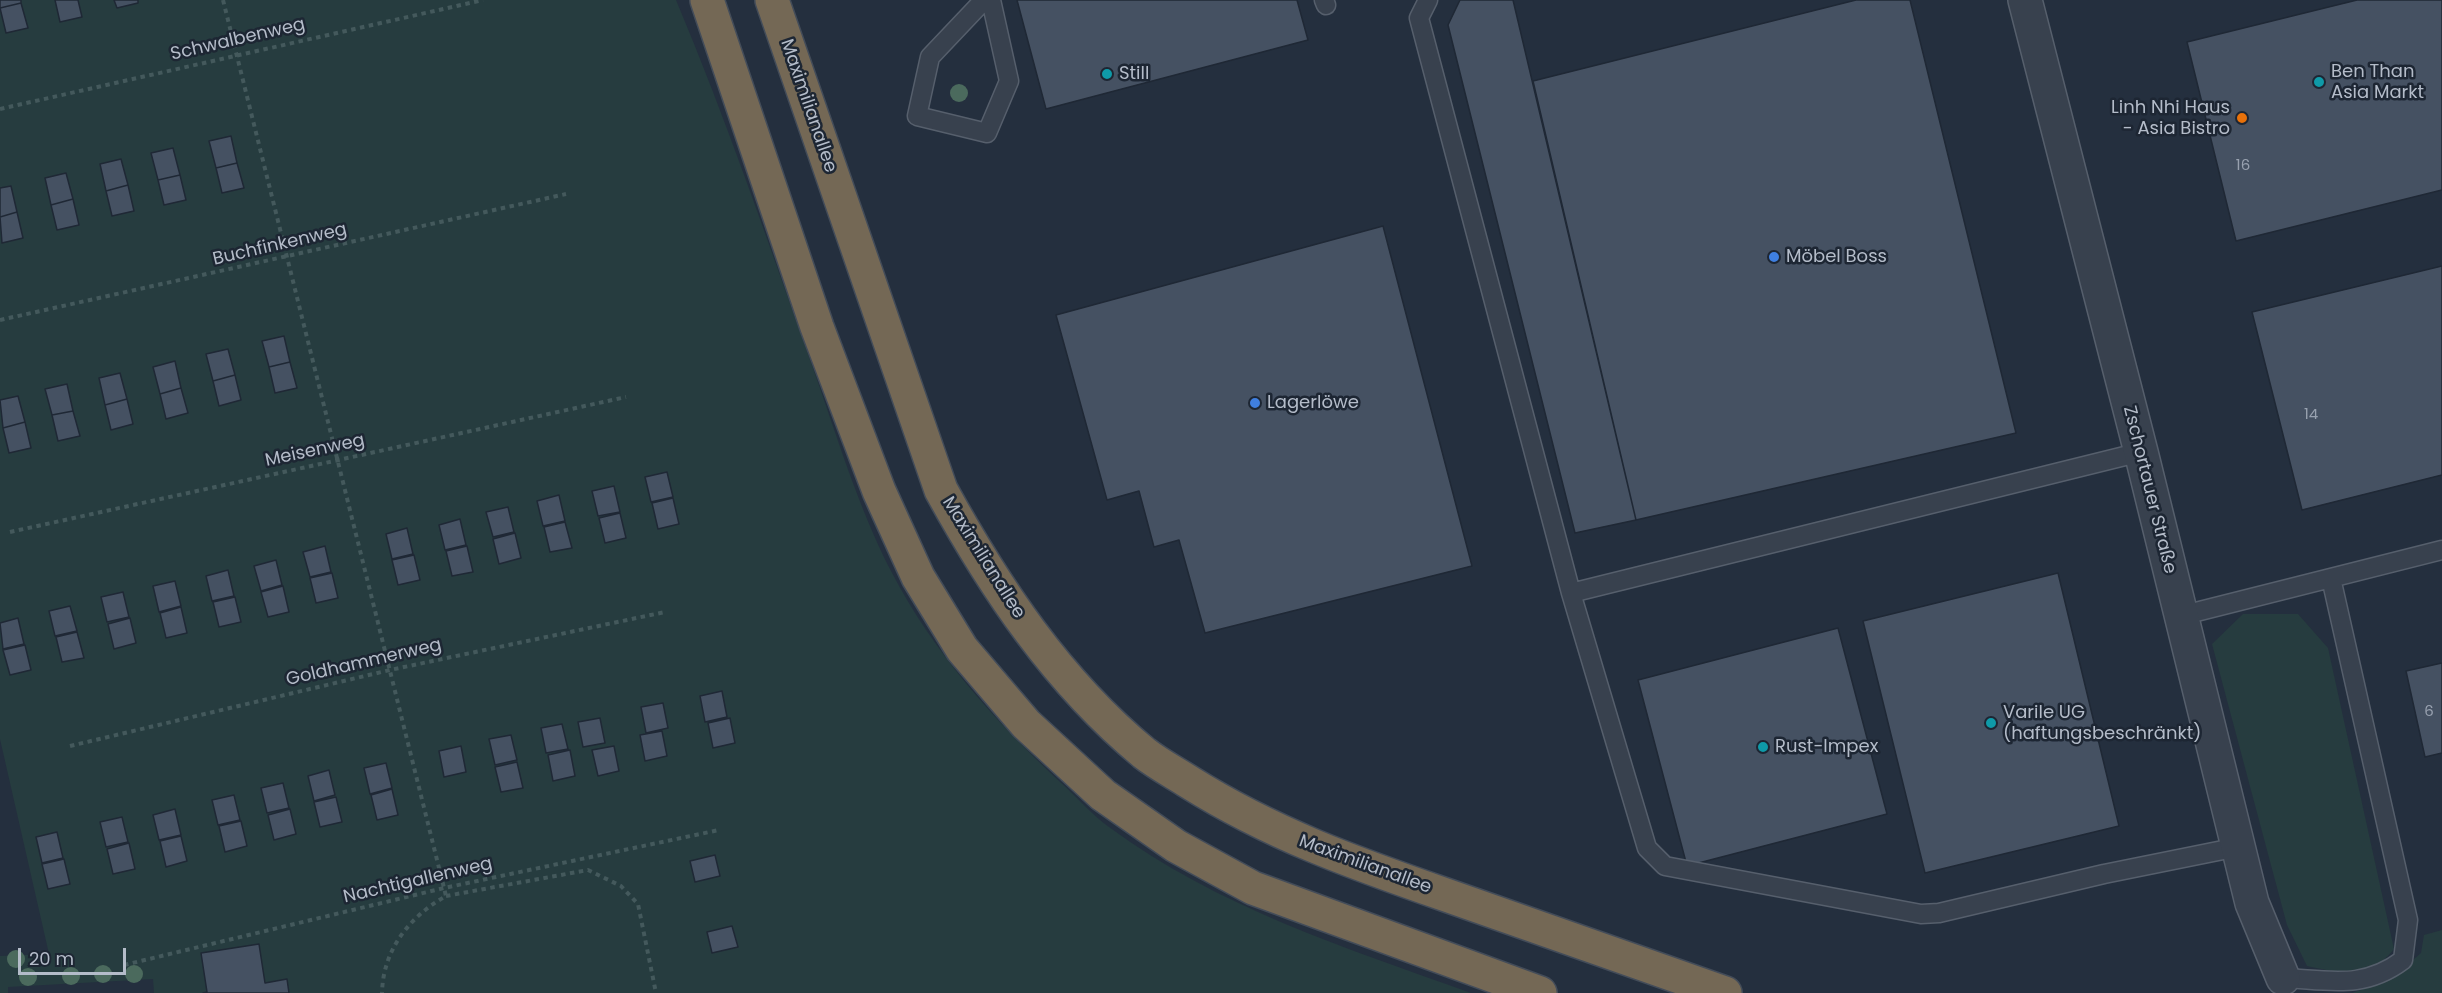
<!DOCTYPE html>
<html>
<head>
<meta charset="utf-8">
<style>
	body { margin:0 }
	#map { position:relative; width:2442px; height:993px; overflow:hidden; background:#242f3e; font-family:Poppins,sans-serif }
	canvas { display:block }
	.scale { position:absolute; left:18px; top:948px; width:108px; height:27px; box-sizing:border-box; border:3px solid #b4bcc9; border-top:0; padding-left:8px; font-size:18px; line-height:21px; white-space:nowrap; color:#b4bcc9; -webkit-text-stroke:4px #1d2633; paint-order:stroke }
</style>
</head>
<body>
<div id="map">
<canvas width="2442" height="993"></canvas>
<div class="scale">20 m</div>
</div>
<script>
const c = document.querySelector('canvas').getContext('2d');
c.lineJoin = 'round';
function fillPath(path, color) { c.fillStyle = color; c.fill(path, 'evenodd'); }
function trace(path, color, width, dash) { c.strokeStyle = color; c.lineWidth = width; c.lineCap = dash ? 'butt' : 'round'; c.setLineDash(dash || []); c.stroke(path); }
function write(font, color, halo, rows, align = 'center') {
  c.font = font + ' Poppins,sans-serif'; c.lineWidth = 5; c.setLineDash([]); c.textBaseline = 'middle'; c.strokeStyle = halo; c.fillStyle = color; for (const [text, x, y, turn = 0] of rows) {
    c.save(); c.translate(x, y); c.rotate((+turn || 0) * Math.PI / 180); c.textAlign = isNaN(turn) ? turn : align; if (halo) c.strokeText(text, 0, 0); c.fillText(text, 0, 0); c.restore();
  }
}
fillPath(new Path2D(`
	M0 0H676C727 121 769 245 813 368 837 436 858 507 891 571 933 652 993 719 1059 781 1076 796 1091 814 1109 827 1217 907 1346 948 1471 993H154L153 979 8 987V993H0V956L49 954 0 739Z
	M2243 614H2298L2328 648 2394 949C2365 984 2348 974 2307 966L2287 925 2212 644Z
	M2442 930V993H2352L2391 979 2421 953 2424 935Z`), '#263c3f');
const building = new Path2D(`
	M0 0H21V3L0 8Z
	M55 0H78L82 17 60 22Z
	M114 0H138V3L117 8Z
	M1017 0H1297L1308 40 1046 109Z
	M1460 0H1513L1636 520 1575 533 1448 25Z
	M1856 0H1910L2016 433 1636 520 1533 81Z
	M2357 0H2442V190L2236 241 2187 42Z
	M21 3 28 28 6 33 0 8Z
	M231 136 237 163 216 168 209 141Z
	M173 148 180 175 158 180 151 153Z
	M121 159 128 185 106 191 100 164Z
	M237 163 244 188 222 193 216 168Z
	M66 173 73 199 51 205 45 178Z
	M180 175 186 200 164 205 158 180Z
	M128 185 134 211 112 216 106 191Z
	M11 186 17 212 0 217V188Z
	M73 199 79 225 57 230 51 205Z
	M17 212 23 238 2 243 0 217Z
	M1383 226 1472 566 1205 633 1179 540 1154 547 1139 491 1107 500 1056 315Z
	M2442 266V475L2302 510 2252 312Z
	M284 336 290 362 269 367 262 341Z
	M228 349 235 375 213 381 206 354Z
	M175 361 181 388 160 394 153 367Z
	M290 362 297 388 275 393 269 367Z
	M120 373 127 399 105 405 99 378Z
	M235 375 241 400 219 406 213 381Z
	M67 384 73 411 52 415 45 389Z
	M181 388 188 413 166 419 160 394Z
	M18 396 25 422 3 428 0 400Z
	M127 399 133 424 111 430 105 405Z
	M73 411 80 436 58 441 52 415Z
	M25 422 31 448 9 453 3 428Z
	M667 472 673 497 651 502 645 477Z
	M614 486 620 512 598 516 592 491Z
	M559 495 565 521 543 526 537 501Z
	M673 498 679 524 658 529 652 503Z
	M508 507 514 532 493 537 486 512Z
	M620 513 626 538 605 543 599 518Z
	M460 519 466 545 445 550 439 525Z
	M565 522 572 548 550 552 544 527Z
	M407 528 413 554 392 559 386 534Z
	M515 533 521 558 499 564 493 539Z
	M325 546 331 572 310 577 303 552Z
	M467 546 473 572 452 576 446 551Z
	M414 555 420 580 398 585 392 560Z
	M276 560 282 585 261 591 254 566Z
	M228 570 234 596 212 601 206 576Z
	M332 573 338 598 316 603 310 578Z
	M2058 573 2119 826 1925 873 1863 621Z
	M175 581 181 606 159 612 153 586Z
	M283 586 289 612 268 617 261 592Z
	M123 592 129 617 107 622 101 597Z
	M235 597 241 622 219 627 213 602Z
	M70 606 77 631 55 636 49 611Z
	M181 607 187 633 166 638 160 613Z
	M18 618 24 644 3 649 0 623Z
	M130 618 136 643 114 649 108 624Z
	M1838 628 1887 814 1687 866 1638 680Z
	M77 632 84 658 62 662 56 637Z
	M25 645 31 670 10 675 3 650Z
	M2442 663V753L2425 757 2406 671Z
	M722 691 727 717 705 722 700 696Z
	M663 703 668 728 646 733 641 707Z
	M600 718 605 743 583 747 578 722Z
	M730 718 735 743 713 748 708 723Z
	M562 724 568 749 546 753 541 728Z
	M662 731 667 756 645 761 640 735Z
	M511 735 517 760 495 765 489 739Z
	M461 746 466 772 444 777 439 751Z
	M614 746 619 771 598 776 592 750Z
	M570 750 575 776 553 781 548 755Z
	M517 762 523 788 501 792 495 767Z
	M386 763 392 788 370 794 364 768Z
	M329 770 335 795 314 801 308 776Z
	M283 783 289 808 267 813 261 788Z
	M392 789 398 815 377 820 371 795Z
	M234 795 240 820 218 825 212 800Z
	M336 797 342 822 320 827 314 802Z
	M175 809 181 835 159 840 153 815Z
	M290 809 296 834 274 840 268 815Z
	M122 817 128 842 106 847 100 822Z
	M241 821 247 846 225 852 219 826Z
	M57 832 63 858 42 863 36 837Z
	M181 836 187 861 166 867 160 841Z
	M129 843 135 869 113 874 107 849Z
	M715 855 720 876 695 882 690 861Z
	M64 859 70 884 48 889 42 864Z
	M732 926 738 947 712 953 707 932Z
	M259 944 265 983 287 979 289 993H203L207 992 201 953Z`);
fillPath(building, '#455162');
trace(building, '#1f2835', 1.5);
const lane = new Path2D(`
	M984 0 930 57 917 116 987 133 1009 81 991 0
	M1324 0 1326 5
	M1428 0 1419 18 1571 593 2141 452
	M1571 593 1647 848 1665 866 1921 914 1939 913 2104 874 2238 847
	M2180 616 2442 550
	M2283 978C2329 980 2363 990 2403 960L2408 920 2331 578`);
const street = new Path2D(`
	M2025 0 2141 452 2252 903 2283 978`);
const highway = new Path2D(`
	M707 0 817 327 879 491 918 577 962 649 1026 724 1103 795 1176 846 1253 888 1540 993
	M772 0 941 490C995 588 1057 681 1144 753 1158 764 1175 773 1189 782 1272 834 1354 863 1446 895 1539 928 1632 960 1725 993`);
trace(lane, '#565f6c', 21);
trace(street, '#565f6c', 36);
trace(highway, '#434c59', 36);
trace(new Path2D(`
	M223 0 446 896C409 917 383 950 382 993
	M0 109 483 0
	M0 320 566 194
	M10 532 626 397
	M70 746 390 670 665 612
	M446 896 588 870 621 886 638 904 656 993
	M124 965 444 888 719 830`), '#44595c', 4, [4.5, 4.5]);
trace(lane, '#38414e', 18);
trace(street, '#38414e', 33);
trace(highway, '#746855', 33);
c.fillStyle = '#4b6a5d';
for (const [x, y] of [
	[959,93],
	[16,959],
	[103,974],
	[134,974],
	[71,976],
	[28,977]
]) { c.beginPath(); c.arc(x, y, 9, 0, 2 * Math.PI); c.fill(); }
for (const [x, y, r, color] of [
	[1107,74,6,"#0f9aa8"],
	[2319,82,6,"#0f9aa8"],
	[2242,118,6,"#e8710a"],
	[1774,257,6,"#3f7fe0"],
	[1255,403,6,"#3f7fe0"],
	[1991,723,6,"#0f9aa8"],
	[1763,747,6,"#0f9aa8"]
]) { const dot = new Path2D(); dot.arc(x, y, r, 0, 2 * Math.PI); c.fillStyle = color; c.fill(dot); trace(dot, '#1d2633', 2); }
write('15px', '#98a1af', null, [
	["16",2243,166],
	["14",2311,415],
	["6",2429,712]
]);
write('18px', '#b4bcc9', '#1d2633', [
	["Schwalbenweg",238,40,-13],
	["Maximilianallee",808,106,71],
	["Buchfinkenweg",280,245,-13],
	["Meisenweg",315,451,-12],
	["Zschortauer Straße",2149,490,76],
	["Maximilianallee",983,558,58],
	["Goldhammerweg",364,663,-13],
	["Maximilianallee",1365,865,20],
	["Nachtigallenweg",418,881,-13]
]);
write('18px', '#b4bcc9', '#1d2633', [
	["Ben Than",2331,72],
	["Asia Markt",2331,93],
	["Still",1119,74],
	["Linh Nhi Haus",2230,108,"right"],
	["- Asia Bistro",2230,129,"right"],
	["Möbel Boss",1786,257],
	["Lagerlöwe",1267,403],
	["Varile UG",2003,713],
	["(haftungsbeschränkt)",2003,734],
	["Rust-Impex",1775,747]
], 'left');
</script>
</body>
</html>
